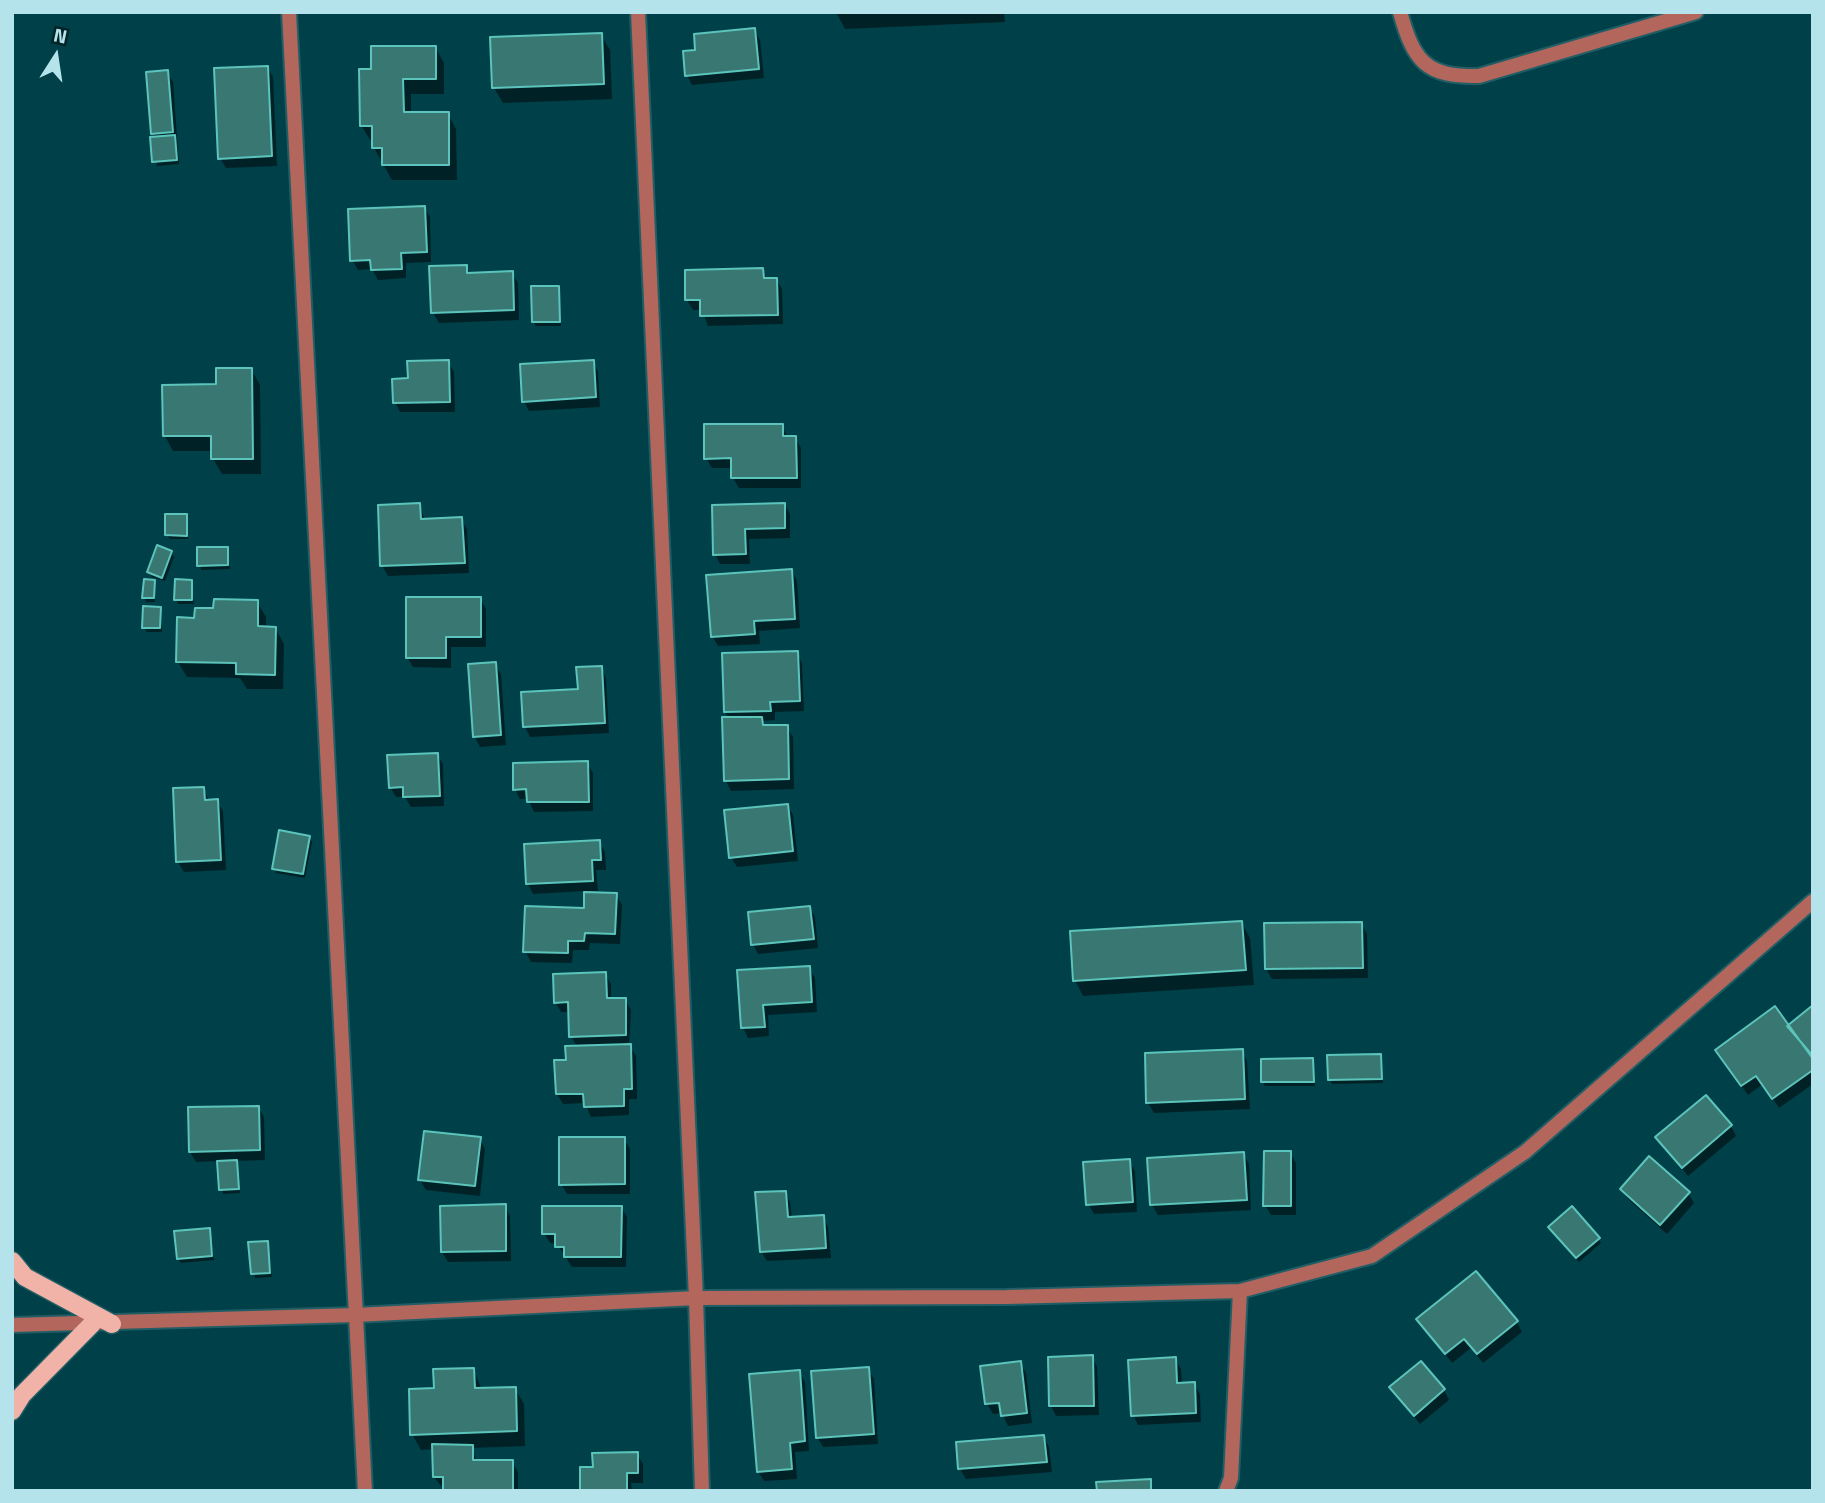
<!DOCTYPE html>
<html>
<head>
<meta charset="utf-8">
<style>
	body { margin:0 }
	#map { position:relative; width:1825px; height:1503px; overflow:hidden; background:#004048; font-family:"Titillium Web",sans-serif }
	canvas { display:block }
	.frame { position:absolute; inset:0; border:14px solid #b5e3eb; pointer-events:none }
	.north { position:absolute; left:21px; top:21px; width:70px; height:70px; -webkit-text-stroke:5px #022429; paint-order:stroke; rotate:12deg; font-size:19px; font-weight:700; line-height:28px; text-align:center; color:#b5e3eb }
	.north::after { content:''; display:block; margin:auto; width:24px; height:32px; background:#b5e3eb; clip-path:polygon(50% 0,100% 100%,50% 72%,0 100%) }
</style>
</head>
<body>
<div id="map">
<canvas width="1825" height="1503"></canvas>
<div class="frame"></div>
<div class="north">N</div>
</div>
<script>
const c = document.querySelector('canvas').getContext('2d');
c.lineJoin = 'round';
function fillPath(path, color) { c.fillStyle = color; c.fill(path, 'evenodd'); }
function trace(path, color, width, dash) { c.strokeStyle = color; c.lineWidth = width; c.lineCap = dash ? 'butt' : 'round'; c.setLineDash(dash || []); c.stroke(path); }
fillPath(new Path2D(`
	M1004 12 1005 22 845 29 836 12Z
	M754 30 760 40 764 78 692 85 687 75 697 51Z
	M601 35 610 50 612 99 503 103 494 88Z
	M435 47 444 63V94H411V114H448L456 129 457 180H392L374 148V141L370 140 361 125 373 71Z
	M267 67 273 77 277 166 226 168 220 158Z
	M167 72 173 82 179 164 157 166 153 133Z
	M424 207 430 217 431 262 406 263V278L378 280 372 269 358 270 352 260Z
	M466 267 470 274 512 273 518 283 519 320 439 323 433 313Z
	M762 270 768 280 776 279 782 289 783 324 708 326 702 310H693L687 300Z
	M558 288 561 326H536L533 321Z
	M448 362 454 372 455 412H400L395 402 409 380Z
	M593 362 598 372 600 407 529 411 524 401Z
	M251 369 260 385 261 474H222L213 459V451H173L165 436 218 386Z
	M782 426 788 438H795L801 448V488H739L733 478V468H712L706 458Z
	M784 504 790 514V538L749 539 750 564H720L715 554 714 506Z
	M420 505 425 521 461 519 467 529 469 573 388 576 382 566Z
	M186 516 188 539H170L167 535Z
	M227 548 230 569 201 570 198 549Z
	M171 552 174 557 165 581 152 577 149 572Z
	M792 571 797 581 800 628 759 631 760 644 718 646 712 636Z
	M154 582 155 602H146L144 597Z
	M191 582 194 604H178L176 599Z
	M480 599 486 609V647H451V668L413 667 407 657Z
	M257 602 266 617V628H275L284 644 283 689H247L240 678 187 677 178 662 215 609Z
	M160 609 162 632H147L144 627Z
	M797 653 802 663 804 711 775 712V720L763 721 766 727H787L793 737 794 789 731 791 726 781 729 719 725 712 723 655Z
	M495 664 501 674 506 745 480 747 475 737Z
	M601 668 606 678 609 733 530 737 525 727 579 691Z
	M437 754 443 764 444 806 411 807 405 797H396L390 787Z
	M587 763 593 773V811L534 812 528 799H520L515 789Z
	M203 788 209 801H217L223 811 226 870 184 872 178 862Z
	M787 805 793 815 798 861 737 867 731 857Z
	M309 837 312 842 305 878 276 873 274 868Z
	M599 842 605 852 606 870H596L598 891H588V894L616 895 622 905 620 944 590 943 589 950H573L572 963 531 962 525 951 586 910V891L533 894 528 884Z
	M809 907 815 917 818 948 758 954 753 944Z
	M1241 922 1250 938 1254 985 1083 996 1075 980Z
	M1361 924 1367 934 1368 978 1272 979 1266 969Z
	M809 968 815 978 817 1012 768 1015 769 1036 748 1038 743 1028 739 972Z
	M605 974 611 984V1000H625L631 1010 629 1045 636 1056 637 1099H629V1115L591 1117 585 1103 563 1104 557 1094 567 1062 577 1047 571 1036 570 1012H561L555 1002Z
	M1813 1007V1057H1810L1813 1084 1779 1108 1763 1084 1748 1095 1723 1060 1788 1027Z
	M1242 1051 1247 1061 1250 1109 1154 1113 1148 1103Z
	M1380 1056 1383 1083 1332 1084 1330 1080Z
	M1312 1060 1315 1086H1265L1263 1082Z
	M258 1107 264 1117 265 1160 236 1161 240 1193 223 1194 219 1161 196 1162 190 1152Z
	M1731 1126 1736 1136 1688 1176 1658 1138Z
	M480 1139 485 1149 480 1196 426 1190 420 1180Z
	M624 1139 630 1149V1194H567L561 1184Z
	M1290 1153 1296 1163V1215H1271L1265 1205Z
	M1243 1154 1249 1164 1251 1210 1158 1215 1152 1205Z
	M1129 1161 1135 1171 1137 1212 1094 1214 1088 1204Z
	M1622 1189 1688 1193 1694 1203 1667 1234 1628 1199Z
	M785 1192 790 1202 792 1219 823 1217 828 1227 831 1258 767 1261 761 1251Z
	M505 1206 510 1216 511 1261 448 1262 442 1252Z
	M621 1207 627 1217 626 1267H572L557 1244 550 1243 544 1233Z
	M209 1230 214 1260 181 1263 178 1259Z
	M1553 1231 1598 1239 1601 1243 1579 1262Z
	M267 1242 272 1277 255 1278 250 1243Z
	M1419 1319 1517 1322 1522 1332 1483 1363 1471 1348 1452 1363Z
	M1092 1357 1097 1367 1099 1415 1056 1416 1051 1406Z
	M1175 1359 1181 1369 1182 1384H1194L1200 1394 1201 1422 1138 1425 1133 1415Z
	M1020 1363 1026 1373 1032 1423 1008 1426 1002 1413 993 1414 987 1404Z
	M473 1369 482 1390 515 1389 524 1404 525 1446 472 1448 477 1462H512L518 1472V1491H445L434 1477V1449L421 1450 412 1434 436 1390Z
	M868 1369 874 1379 878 1444 823 1447 817 1437Z
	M799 1372 805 1382 809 1451 795 1452 797 1479 764 1481 758 1471Z
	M1392 1388 1444 1390 1449 1400 1420 1424Z
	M1043 1437 1049 1447 1052 1472 966 1479 960 1469 958 1444Z
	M637 1454 643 1464V1483H631L632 1491H582L594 1469Z`), '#0007');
const building = new Path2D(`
	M755 28 759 69 685 76 683 51 695 50 694 34Z
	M602 33 604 84 492 88 490 37Z
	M371 46H436V79H403L404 112H449V165H382V148H372V126H360L359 69H371Z
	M268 66 272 156 218 159 214 68Z
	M168 70 173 132 151 134 146 72Z
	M175 135 177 160 152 162 150 137Z
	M425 206 427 252 401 253 402 269 371 270 370 260 350 261 348 209Z
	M467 265V273L513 271 514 310 431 313 429 266Z
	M763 268 764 278H777L778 315 700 316V300H685V270Z
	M531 286H559L560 322H532Z
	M449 360 450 402 393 403 392 379 408 378 407 361Z
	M594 360 596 397 522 402 520 364Z
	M216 368H252L253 459H211V436H163L162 385 216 384Z
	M704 424H783V436H796L797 478H731V458L704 459Z
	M420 503 421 519 462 517 465 563 380 566 378 505Z
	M785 503V528L745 529 746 554 713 555 712 505Z
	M165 514H187V536L165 535Z
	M157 545 172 551 162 578 147 572Z
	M197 547H228V565L197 566Z
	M792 569 795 619 754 621 755 634 711 637 706 575Z
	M144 579 155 580 154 598H142Z
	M175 579 192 580V600H174Z
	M406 597H481V637H446V658H406Z
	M214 599 258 600V626L276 627 275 675 236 674V663L176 662 177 617 194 618 195 608H213Z
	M143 606 161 607 160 628H142Z
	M798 651 800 701 770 702 771 711 724 712 722 653Z
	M496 662 501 735 473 737 468 664Z
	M602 666 605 723 523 727 521 692 578 689 576 667Z
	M722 717H762L763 725H788L789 779 724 781Z
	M438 753 440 796 403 797V787L389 788 387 755Z
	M588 761 589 802H527L526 789 513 790V763Z
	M204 787 205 800 218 799 221 860 176 862 173 788Z
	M788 804 793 851 729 858 724 810Z
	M279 830 310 836 303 874 272 869Z
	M600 840 601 860H592L593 881 526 884 524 844Z
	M584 892 617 893 615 934 585 933 584 941H568V953L523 952 525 906 584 908Z
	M810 906 814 939 751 945 748 912Z
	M1242 921 1246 970 1073 981 1070 931Z
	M1362 922 1363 968 1265 969 1264 923Z
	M810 966 812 1002 763 1005 765 1027 741 1028 737 970Z
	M606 972 607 998H626V1035L569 1037 568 1002 554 1003 553 974Z
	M1813 1005V1056L1787 1026Z
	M1775 1006 1813 1059V1070L1772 1099 1756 1076 1741 1086 1715 1050Z
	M631 1044 632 1089H624V1106L584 1107 583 1094H556L554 1060H566L565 1046Z
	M1243 1049 1245 1099 1146 1103 1145 1053Z
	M1381 1054 1382 1079 1328 1080 1327 1055Z
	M1313 1058 1314 1082H1261V1059Z
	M1706 1095 1732 1125 1682 1168 1655 1137Z
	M259 1106 260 1150 189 1152 188 1107Z
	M424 1131 481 1137 475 1186 418 1180Z
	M559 1137H625V1184L559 1185Z
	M1264 1151H1291V1206H1263Z
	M1244 1152 1247 1200 1150 1205 1147 1158Z
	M1649 1156 1690 1192 1660 1225 1620 1189Z
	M1130 1159 1133 1202 1086 1205 1083 1162Z
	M237 1160 239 1189 219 1190 217 1161Z
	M786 1191 788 1217 824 1215 826 1248 760 1252 755 1192Z
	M506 1204V1251L441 1252 440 1206Z
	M542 1206H622L621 1257H564V1247H555V1234H542Z
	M1572 1206 1600 1238 1576 1258 1548 1227Z
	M210 1228 212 1256 177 1259 174 1231Z
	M268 1241 270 1273 251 1274 248 1242Z
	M1476 1271 1518 1321 1477 1354 1464 1339 1445 1354 1416 1319Z
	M1093 1355 1094 1406H1049L1048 1357Z
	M1176 1357 1177 1383 1195 1382 1196 1413 1131 1416 1128 1360Z
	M1021 1361 1027 1413 1001 1416 999 1403 985 1404 980 1366Z
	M1421 1361 1445 1389 1414 1416 1389 1387Z
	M869 1367 874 1434 816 1438 811 1371Z
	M474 1368 475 1388 516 1387 517 1431 410 1435 409 1389 434 1388 433 1369Z
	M800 1370 805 1441 790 1443 792 1469 757 1472 749 1374Z
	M1044 1435 1047 1462 958 1469 956 1442Z
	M432 1444 473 1445V1460H513V1491H443V1477H433Z
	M638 1452V1473H627V1491H580V1467H593L592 1453Z
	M1151 1479V1491H1097L1096 1482Z`);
fillPath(building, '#397872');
trace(building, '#5bc4bb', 2);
const minor = new Path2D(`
	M289 12 365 1491
	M638 12 696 1298 702 1491
	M1400 12C1414 62 1426 77 1479 76L1696 12
	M12 1325 355 1315 696 1298 1007 1297 1240 1291 1372 1256 1525 1152 1813 901
	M1226 1491 1231 1478 1240 1291`);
const primary = new Path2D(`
	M12 1261 25 1277 112 1324
	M12 1411 22 1395 92 1324`);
trace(minor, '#215d65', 18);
trace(primary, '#215d65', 21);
trace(minor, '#b2665c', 14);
trace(primary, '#f1b2a8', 18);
</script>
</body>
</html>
